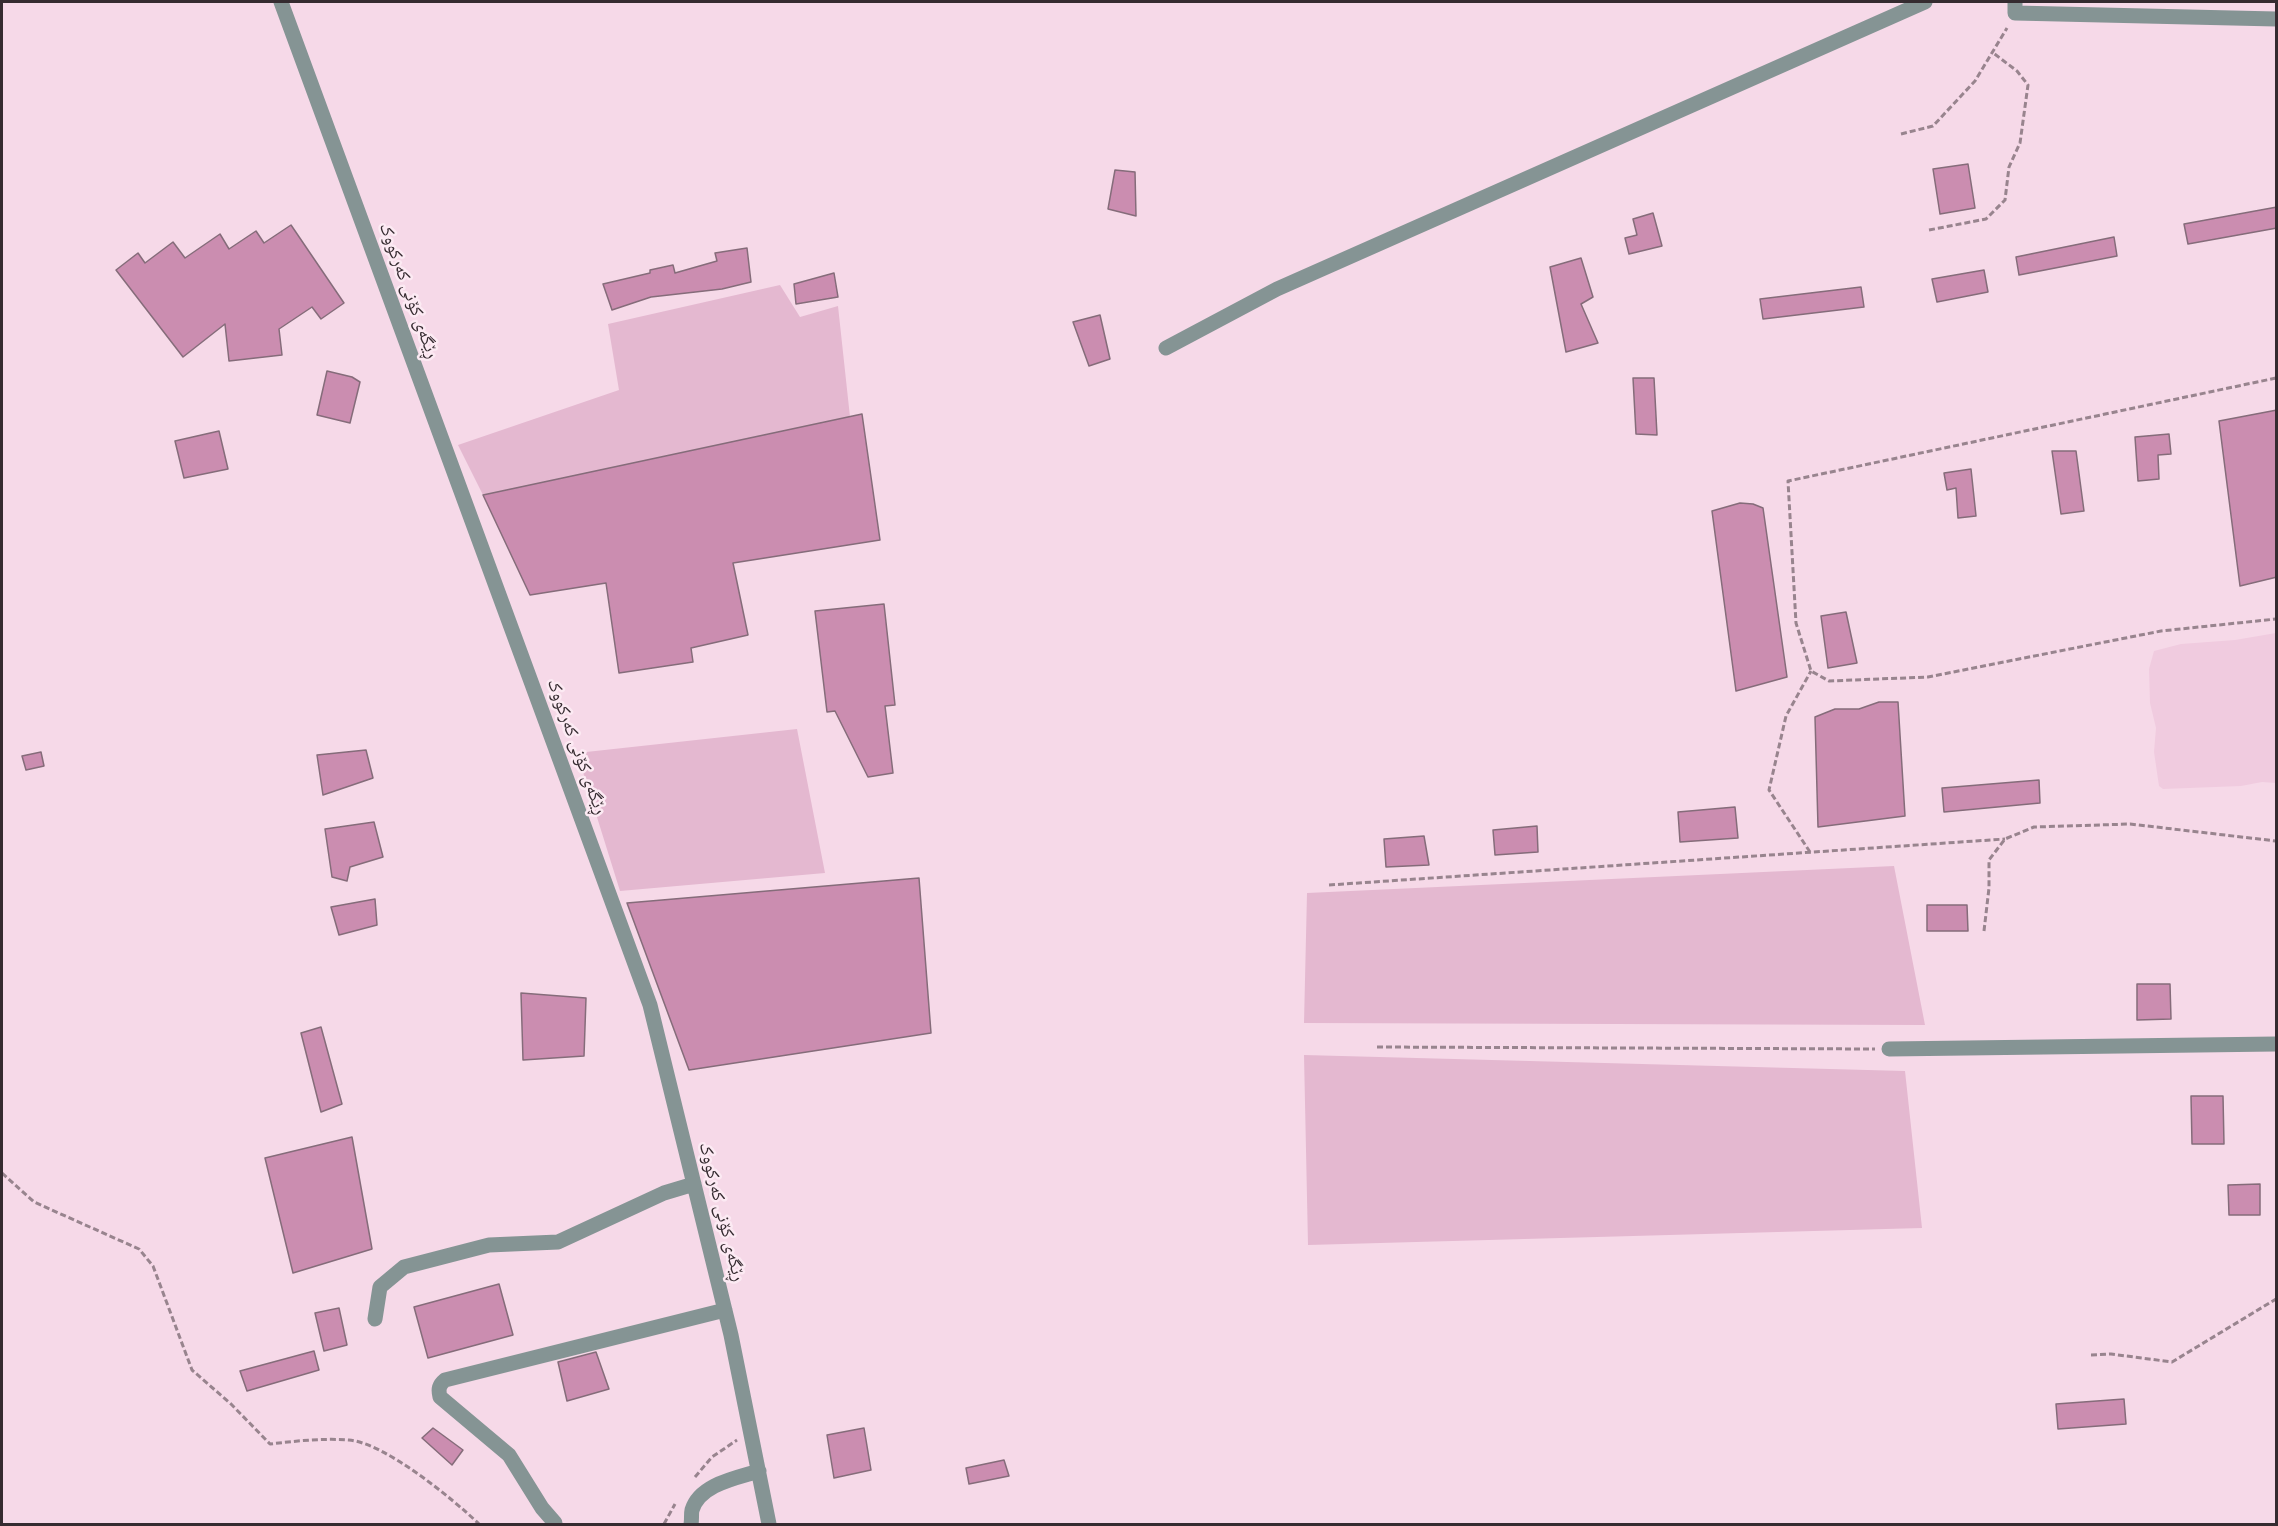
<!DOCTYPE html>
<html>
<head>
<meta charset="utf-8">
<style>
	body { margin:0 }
	#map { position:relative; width:2278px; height:1526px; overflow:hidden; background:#f6d9e8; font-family:Roboto,sans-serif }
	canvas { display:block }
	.frame { position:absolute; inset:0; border:3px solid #352b30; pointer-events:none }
</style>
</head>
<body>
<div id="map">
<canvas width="2278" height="1526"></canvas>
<div class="frame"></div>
</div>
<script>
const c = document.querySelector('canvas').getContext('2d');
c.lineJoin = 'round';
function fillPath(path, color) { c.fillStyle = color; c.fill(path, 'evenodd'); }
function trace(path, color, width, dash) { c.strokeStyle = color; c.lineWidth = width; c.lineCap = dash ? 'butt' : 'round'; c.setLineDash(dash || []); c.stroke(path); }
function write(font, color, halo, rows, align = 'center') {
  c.font = font + ' Roboto,"Noto Naskh Arabic",sans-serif'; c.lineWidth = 5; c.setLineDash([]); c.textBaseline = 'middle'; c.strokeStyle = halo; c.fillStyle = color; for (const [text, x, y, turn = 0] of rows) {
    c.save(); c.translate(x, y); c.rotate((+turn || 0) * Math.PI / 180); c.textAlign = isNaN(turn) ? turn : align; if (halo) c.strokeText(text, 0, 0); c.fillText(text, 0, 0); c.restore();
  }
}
fillPath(new Path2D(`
	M2276 633V783L2262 782 2241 786 2163 789 2159 786 2154 752 2156 728 2150 703 2149 669 2154 651 2181 644 2235 640Z`), '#f0cbdf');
fillPath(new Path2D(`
	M780 285 800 317 838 306 850 417 483 495 458 445 619 390 608 324Z
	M797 729 825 873 620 891 577 753Z
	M1894 866 1925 1025 1304 1023 1307 893Z
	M1304 1055 1905 1071 1922 1228 1308 1245Z`), '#e4b8d0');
const building = new Path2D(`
	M1968 164 1975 208 1940 214 1933 169Z
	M1115 170 1135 172 1136 216 1108 209Z
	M2277 207V228L2188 244 2184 224Z
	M1653 213 1662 246 1629 254 1625 238 1637 235 1633 219Z
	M291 225 344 303 321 319 312 307 279 329 282 355 229 361 225 324 183 357 116 270 138 253 145 263 173 242 185 258 220 234 229 249 256 231 264 243Z
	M2114 237 2117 256 2019 275 2016 257Z
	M747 248 751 282 722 289 651 297 612 310 603 284 650 273V270L673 265 675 273 717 261 715 253Z
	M1581 258 1593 297 1581 304 1598 343 1566 352 1550 267Z
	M1984 270 1988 292 1937 302 1932 279Z
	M834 273 838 297 796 304 794 284Z
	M1861 287 1864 307 1763 319 1760 299Z
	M1100 315 1110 359 1089 366 1073 322Z
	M327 371 352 377 360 382 350 423 317 415Z
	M1633 378H1654L1657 435 1636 434Z
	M2277 410V577L2240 586 2219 421Z
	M862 414 880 540 733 563 748 635 691 648 693 662 619 673 606 583 530 595 483 495Z
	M219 431 228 469 184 478 175 441Z
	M2169 434 2171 454 2158 455 2159 479 2138 481 2135 437Z
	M2052 451H2076L2084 511 2061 514Z
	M1971 469 1976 516 1958 518 1956 488 1947 490 1944 473Z
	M1740 503 1753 504 1763 508 1787 677 1736 691 1712 511Z
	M884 604 895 705 885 706 893 773 868 777 835 711 827 712 815 611Z
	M1846 612 1857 663 1828 668 1821 616Z
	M1879 702H1898L1905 816 1818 827 1815 717 1835 709H1859Z
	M366 750 373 778 323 795 317 755Z
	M41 752 44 766 26 770 22 756Z
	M2039 780 2040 803 1944 812 1942 788Z
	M1735 807 1738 838 1680 842 1678 812Z
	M374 822 383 857 350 867 347 881 332 877 325 829Z
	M1537 826 1538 852 1495 855 1493 830Z
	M1424 836 1429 865 1386 867 1384 839Z
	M919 878 931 1033 689 1070 627 903Z
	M375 899 377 925 339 935 331 907Z
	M1927 905H1967L1968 931H1927Z
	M2137 984H2170L2171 1019 2137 1020Z
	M521 993 586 998 584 1056 523 1060Z
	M321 1027 342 1104 321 1112 301 1033Z
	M2191 1096H2223L2224 1144H2192Z
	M352 1137 372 1249 293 1273 265 1158Z
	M2260 1184V1215H2229L2228 1185Z
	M499 1284 513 1335 428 1358 414 1307Z
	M339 1308 347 1345 324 1351 315 1313Z
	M314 1351 319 1370 247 1391 240 1371Z
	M596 1352 609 1389 567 1401 558 1362Z
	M2124 1399 2126 1424 2058 1429 2056 1404Z
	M433 1428 463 1450 452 1465 422 1438Z
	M864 1428 871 1470 834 1478 827 1435Z
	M1004 1460 1009 1476 969 1484 966 1468Z`);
fillPath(building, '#cb8db0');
trace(building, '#856c7a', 1.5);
trace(new Path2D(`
	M1901 134 1933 126 1975 81 2007 28
	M1929 230 1986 219 2005 200 2009 167 2020 143 2028 85 2017 71 1992 52
	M2276 378 1788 481 1796 623 1811 671 1829 681 1928 677 2161 631 2276 619
	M1810 852 1769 790 1786 716 1811 671
	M1329 885 2005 839
	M1984 931 1989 888V860L2005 839 2034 827 2130 824 2276 841
	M1377 1047 1875 1049
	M2 1173 34 1202 139 1249 153 1266 192 1370 231 1404 270 1444C296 1441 323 1438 349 1440 385 1443 453 1499 479 1524
	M2091 1355 2111 1354 2172 1362 2276 1299
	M695 1477 712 1457 737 1440
	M664 1524 675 1504`), '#98848e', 3, [6, 3]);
trace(new Path2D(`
	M281 2 650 1005 731 1335 769 1524
	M2015 2V13L2276 19
	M1166 348 1277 289 1925 2
	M1889 1049 2276 1044
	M375 1319 380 1287 404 1267 489 1245 558 1242 664 1193 694 1184
	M555 1523 542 1508 509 1455 440 1397C438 1389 439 1385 445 1380L725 1310
	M691 1524C692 1520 691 1514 692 1510 700 1484 737 1478 759 1471`), '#859494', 15);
write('18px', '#352b30', '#fceaf3', [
	["ڕێگەی کۆنی کەرکووک",408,291,70],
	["ڕێگەی کۆنی کەرکووک",576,747,70],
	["ڕێگەی کۆنی کەرکووک",721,1212,76]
]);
</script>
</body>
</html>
